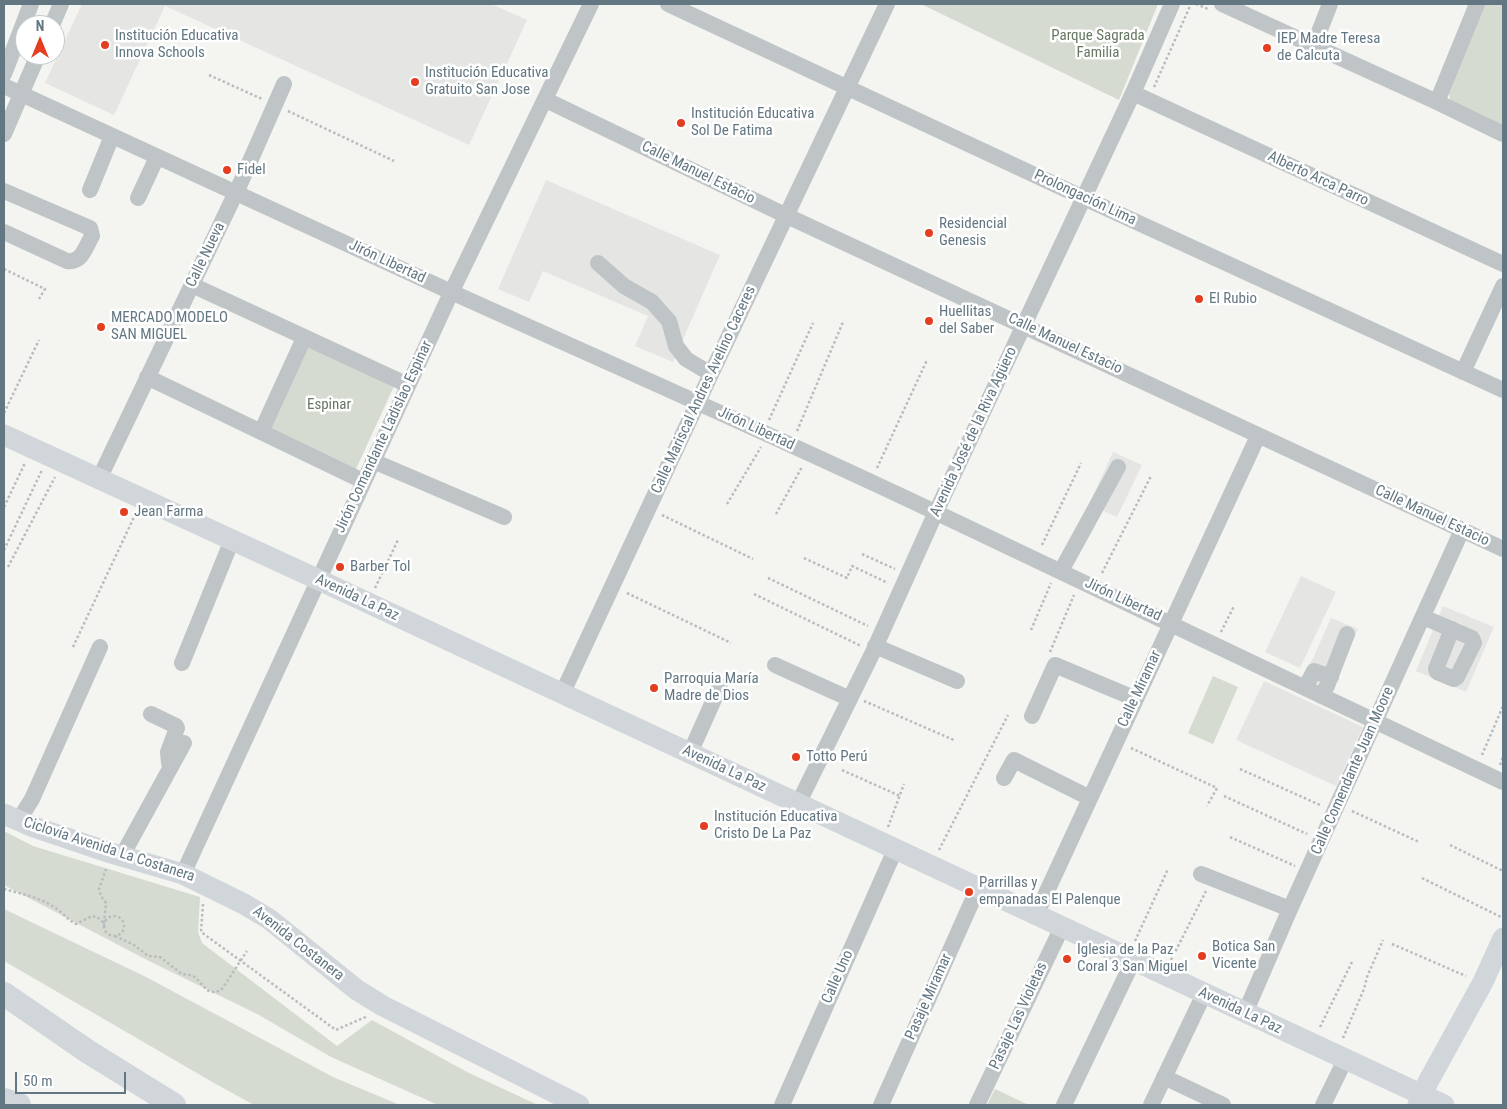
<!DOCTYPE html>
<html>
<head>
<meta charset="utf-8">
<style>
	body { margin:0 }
	#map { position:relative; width:1507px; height:1109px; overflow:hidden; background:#f4f4f0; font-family:"Roboto Condensed",sans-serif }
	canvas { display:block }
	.frame { position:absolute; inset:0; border:5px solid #637782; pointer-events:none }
	.north { position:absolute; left:15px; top:15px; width:50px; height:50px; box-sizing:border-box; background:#fff; border:1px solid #c1c9cd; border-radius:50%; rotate:0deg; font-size:14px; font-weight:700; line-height:20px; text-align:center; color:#637782 }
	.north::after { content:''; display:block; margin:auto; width:18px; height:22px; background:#e43d20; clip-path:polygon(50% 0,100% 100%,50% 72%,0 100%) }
	.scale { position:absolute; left:15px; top:1072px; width:111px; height:22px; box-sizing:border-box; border:2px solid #637782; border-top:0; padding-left:6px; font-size:15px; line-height:18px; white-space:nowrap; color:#637782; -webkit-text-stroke:4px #fff; paint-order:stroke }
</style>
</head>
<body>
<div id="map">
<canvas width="1507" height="1109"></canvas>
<div class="frame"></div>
<div class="north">N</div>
<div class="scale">50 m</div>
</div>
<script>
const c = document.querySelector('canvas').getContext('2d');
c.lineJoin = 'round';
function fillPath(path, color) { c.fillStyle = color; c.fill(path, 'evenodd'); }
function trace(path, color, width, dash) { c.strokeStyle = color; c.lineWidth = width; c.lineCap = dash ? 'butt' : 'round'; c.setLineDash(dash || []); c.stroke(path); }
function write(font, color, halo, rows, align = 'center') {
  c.font = font + ' "Roboto Condensed",sans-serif'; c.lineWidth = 5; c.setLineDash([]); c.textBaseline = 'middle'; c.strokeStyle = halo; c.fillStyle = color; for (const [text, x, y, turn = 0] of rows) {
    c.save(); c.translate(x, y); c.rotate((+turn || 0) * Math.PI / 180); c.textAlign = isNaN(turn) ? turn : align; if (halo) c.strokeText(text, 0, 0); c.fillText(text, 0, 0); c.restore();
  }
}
fillPath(new Path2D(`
	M82 4H491L527 20 469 145 165 6 114 115 45 83Z
	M546 180 720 255 673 362 635 346 648 316 543 271 529 302 498 289Z
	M1113 452 1142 465 1117 517 1089 504Z
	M1301 576 1336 592 1300 668 1265 652Z
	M1443 606 1494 627 1466 692 1416 671Z
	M1331 618 1358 629 1332 690 1304 678Z
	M1264 681 1363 727 1336 786 1236 740Z`), '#e5e6e4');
fillPath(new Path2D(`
	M921 4H1158L1119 100Z
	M1483 4H1503V126L1451 103 1448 90Z
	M302 341 395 384 356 469 262 426Z
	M1213 676 1238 687 1213 744 1188 733Z
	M4 831 33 846 200 897 198 932 202 943 337 1046 372 1020 467 1072 538 1105H438L331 1057 259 1015 145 959 4 885Z
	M4 909 146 977 333 1077 400 1105H254L214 1083 4 961Z
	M995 1089 1029 1105H987Z`), '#d6dbd1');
trace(new Path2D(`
	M1196 4 1208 9
	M209 75 262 99
	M1154 87 1191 4
	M288 111 394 161
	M4 269 45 289 39 299
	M4 413 39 340
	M769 420 813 323
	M797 431 843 322
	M877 468 927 360
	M727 504 761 447
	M4 507 25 463
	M776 514 802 467
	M662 515 753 559
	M1042 545 1081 463
	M4 550 42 470
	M862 554 895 569
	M804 558 847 578 852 566 888 583
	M8 567 55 477
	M1102 573 1151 476
	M768 578 868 626
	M375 588 398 540
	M627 593 731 643
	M754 594 861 646
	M1031 630 1051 583
	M1221 632 1234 606
	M73 647 135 515
	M1050 652 1074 595
	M864 701 954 740
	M1131 748 1217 788 1207 806
	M1482 755 1503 706
	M1500 765 1503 757
	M1240 769 1320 805
	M842 770 900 796
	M1224 796 1307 834
	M1352 811 1419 842
	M888 827 904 784
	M1230 837 1295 866
	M1450 845 1503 871
	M939 850 1008 715
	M1422 878 1503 918
	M4 889C22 894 42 898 57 909 64 914 69 921 76 924L92 916 97 917 104 923
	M203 904 201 932 336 1030 368 1016
	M104 926a10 10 0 1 1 20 0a10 10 0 1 1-20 0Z
	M104 923 106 903 101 896 99 889 106 869
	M115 936 134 945 148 956 160 957 182 974 189 975 195 977 207 990 211 992H216L221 990 224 986 247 951
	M1135 941 1168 869
	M1392 944 1466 976
	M1171 960 1206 891
	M1320 1027 1352 962
	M1343 1038 1364 989 1367 977 1383 940`), '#b9bcbe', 2.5, [2.5, 2.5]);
trace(new Path2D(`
	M668 4 1084 198 1503 390
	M1222 4 1437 102 1503 134
	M52 25 61 4
	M1314 45 1330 4
	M4 74 31 4
	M4 86C153 154 300 223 449 291 611 364 773 435 933 511 1124 600 1313 693 1503 782
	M1133 93 1503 264
	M546 100 787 216 1503 549
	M1437 102 1477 4
	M4 134 38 55
	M90 190 112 136
	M4 191 90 228 92 236C85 248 82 263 67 261L4 232
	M138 198 157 157
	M598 263 624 286 652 302 669 321 676 346 686 359 711 374
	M192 285 408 385
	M1463 372 1503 286
	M147 377 363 481
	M261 432 304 338
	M373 461 504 517
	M99 479 240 184 284 84
	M1061 571 1118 467
	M1423 617 1472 638 1474 643 1457 677 1454 679 1437 672 1436 669 1452 629
	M875 646 957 681
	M182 663 232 540
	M775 665 850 699
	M1305 688 1314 671 1331 677
	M562 694 711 374 887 4
	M1321 696 1327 686 1347 634
	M151 714 176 726 177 728 168 752 169 763
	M1032 716 1055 665 1136 699
	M690 753 720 686
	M1004 778 1014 760 1090 798
	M798 804 873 652 936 512 1133 93 1172 4
	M19 820 32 799 100 647
	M122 856 184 743
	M183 874C271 680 360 487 450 295 496 198 545 101 591 4
	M1201 874 1290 909
	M1036 915 1258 436
	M1245 1013 1290 909 1462 530
	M1164 1077 1223 1105
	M782 1105 895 850
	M881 1105 978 888
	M977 1105 1062 927
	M1064 1105 1133 961
	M1151 1105 1204 994
	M1323 1105 1345 1060`), '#bfc4c6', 16);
trace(new Path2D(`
	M4 435 317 579 1444 1105
	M4 814 31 826 111 853 183 874 244 904 269 919 357 990 383 1006 579 1105
	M1418 1105 1428 1082 1483 982 1503 938`), '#d1d6da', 21);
trace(new Path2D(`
	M4 994 87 1051 174 1105
	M4 1100 19 1105`), '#d1d6da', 24);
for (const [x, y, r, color] of [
	[105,45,5,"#e43d20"],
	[1267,48,5,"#e43d20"],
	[415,82,5,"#e43d20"],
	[681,123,5,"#e43d20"],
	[227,170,5,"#e43d20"],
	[929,233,5,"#e43d20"],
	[1199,299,5,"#e43d20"],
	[929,321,5,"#e43d20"],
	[101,327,5,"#e43d20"],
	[124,512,5,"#e43d20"],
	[340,567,5,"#e43d20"],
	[654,688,5,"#e43d20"],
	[796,757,5,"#e43d20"],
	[704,826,5,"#e43d20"],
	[969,892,5,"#e43d20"],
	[1202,956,5,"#e43d20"],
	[1067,959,5,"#e43d20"]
]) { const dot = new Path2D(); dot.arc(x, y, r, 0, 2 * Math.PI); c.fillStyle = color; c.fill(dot); trace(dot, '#fff', 2); }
write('15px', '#637782', '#fff', [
	["Institución Educativa",115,36],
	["Innova Schools",115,53],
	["IEP Madre Teresa",1277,39],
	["de Calcuta",1277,56],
	["Institución Educativa",425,73],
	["Gratuito San Jose",425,90],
	["Institución Educativa",691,114],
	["Sol De Fatima",691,131],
	["Fidel",237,170],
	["Residencial",939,224],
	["Genesis",939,241],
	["El Rubio",1209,299],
	["Huellitas",939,312],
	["del Saber",939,329],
	["MERCADO MODELO",111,318],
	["SAN MIGUEL",111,335],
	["Jean Farma",134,512],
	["Barber Tol",350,567],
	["Parroquia María",664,679],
	["Madre de Dios",664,696],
	["Totto Perú",806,757],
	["Institución Educativa",714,817],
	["Cristo De La Paz",714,834],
	["Parrillas y",979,883],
	["empanadas El Palenque",979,900],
	["Botica San",1212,947],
	["Vicente",1212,964],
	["Iglesia de la Paz",1077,950],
	["Coral 3 San Miguel",1077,967]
], 'left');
write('15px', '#687962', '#fff', [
	["Parque Sagrada",1098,36],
	["Familia",1098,53],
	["Espinar",329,405]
]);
write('15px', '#637782', '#fff', [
	["Calle Manuel Estacio",698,173,26],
	["Alberto Arca Parro",1318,179,25],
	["Prolongación Lima",1085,198,25],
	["Calle Nueva",206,255,-64],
	["Jirón Libertad",387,262,25],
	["Calle Manuel Estacio",1065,344,25],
	["Calle Mariscal Andres Avelino Caceres",704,390,-65],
	["Jirón Libertad",756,429,25],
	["Avenida José de la Riva Agüero",974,432,-65],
	["Jirón Comandante Ladislao Espinar",384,437,-65],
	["Calle Manuel Estacio",1432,516,25],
	["Avenida La Paz",357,598,25],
	["Jirón Libertad",1123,600,25],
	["Calle Miramar",1140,689,-65],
	["Avenida La Paz",724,769,25],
	["Calle Comendante Juan Moore",1353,771,-66],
	["Ciclovía Avenida La Costanera",109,850,18],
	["Avenida Costanera",298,944,38],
	["Calle Uno",838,977,-66],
	["Pasaje Miramar",929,997,-66],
	["Avenida La Paz",1240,1011,25],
	["Pasaje Las Violetas",1019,1016,-65]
]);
</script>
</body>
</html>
